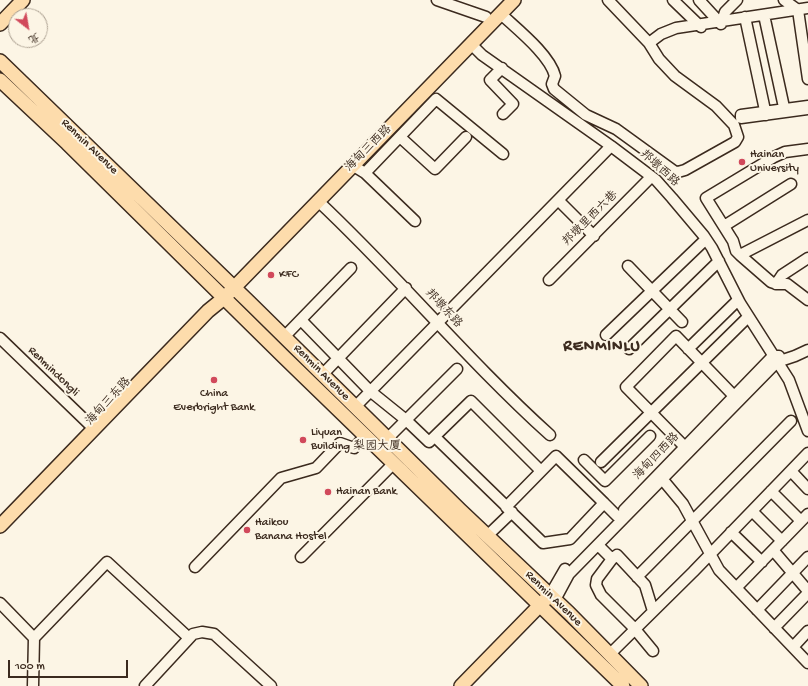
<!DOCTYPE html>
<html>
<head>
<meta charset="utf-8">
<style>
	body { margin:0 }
	#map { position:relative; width:808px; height:686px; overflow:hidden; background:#fcf5e5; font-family:"Gochi Hand","LXGW WenKai TC",sans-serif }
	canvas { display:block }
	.north { position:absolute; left:8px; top:8px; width:40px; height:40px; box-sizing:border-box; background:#fcf5e5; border:1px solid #afa495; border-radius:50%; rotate:149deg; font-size:11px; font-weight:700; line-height:16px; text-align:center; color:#3b2a1e }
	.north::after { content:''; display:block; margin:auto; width:14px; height:18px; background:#d1495b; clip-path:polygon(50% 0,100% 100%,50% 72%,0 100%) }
	.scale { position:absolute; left:8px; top:660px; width:120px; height:18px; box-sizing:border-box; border:2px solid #3b2a1e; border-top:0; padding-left:5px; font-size:12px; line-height:14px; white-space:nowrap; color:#3b2a1e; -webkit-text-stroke:3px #fcf5e5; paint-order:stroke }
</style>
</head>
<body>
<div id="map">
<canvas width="808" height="686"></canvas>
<div class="north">北</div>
<div class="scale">100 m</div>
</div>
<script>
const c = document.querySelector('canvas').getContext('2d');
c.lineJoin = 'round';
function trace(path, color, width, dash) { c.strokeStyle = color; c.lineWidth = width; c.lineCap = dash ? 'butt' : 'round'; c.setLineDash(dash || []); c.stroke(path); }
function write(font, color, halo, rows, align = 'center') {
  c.font = font + ' "Gochi Hand","LXGW WenKai TC",sans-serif'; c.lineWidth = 4; c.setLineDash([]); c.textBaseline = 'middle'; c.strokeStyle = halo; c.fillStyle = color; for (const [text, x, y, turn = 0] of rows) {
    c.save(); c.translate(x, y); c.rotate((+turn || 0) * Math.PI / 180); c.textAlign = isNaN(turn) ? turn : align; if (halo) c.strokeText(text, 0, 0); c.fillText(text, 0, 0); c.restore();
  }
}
const minor = new Path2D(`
	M437 0 486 17
	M673 0 701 27
	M699 0 721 24
	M784 0 798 10 808 79
	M501 14C517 29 550 55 555 76L552 84 554 89 586 115 616 129 674 171 678 172 685 170 735 142 738 137 734 125 716 106 675 76 659 59 649 43 608 0
	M764 15 785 112
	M745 17 766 115
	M721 24 725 12 737 0
	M649 43 661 34 676 28 808 8
	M471 44 482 55 611 146 656 180 672 198 704 236 712 248 740 303 789 380 808 431
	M502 68 490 80 513 104 503 114
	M808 106 741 115V118L808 109
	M400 137 435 169 466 137
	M808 149 785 152 774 157 706 198 733 241 736 251 740 255 771 282 777 284H787L808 300
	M352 165 365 173 436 99 503 154
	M365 173 415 221
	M558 200 594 236
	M318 201C398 276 468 361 550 435
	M724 226 791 184
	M740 255 808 220
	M628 266 682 322
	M549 280 651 177
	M776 284 782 275 808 258
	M301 320 370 391 406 420 457 369
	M606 335 706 239
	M284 337 351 268
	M0 338 89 424
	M629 349 719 261
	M688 349 738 300
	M322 375 406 288
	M355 407 611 146
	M435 437 507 507
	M387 439 406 420 429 442 471 401 541 471
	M685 447 626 387 676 336 734 396
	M584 460 605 481 650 436
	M601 462 748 317
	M791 471 808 489
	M663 480 683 504 719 570 808 663
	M771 491 801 521
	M604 503 556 456 506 507 543 543 570 539 604 503 617 516
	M624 510 773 356H779
	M752 511 782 541
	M731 532 762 562
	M487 536 512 512
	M598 545 612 559 617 555 645 585 653 611
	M773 550 808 591
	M301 557 394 463
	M612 559 597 579 596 585 601 595 634 628 653 651
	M195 567 281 478 316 468 340 443 354 448 366 435
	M637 577 791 421
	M736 588 808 514
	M550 595 565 569
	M555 600 569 574 777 362 795 356 808 350
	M0 603 34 638 33 686
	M757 610 808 557
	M774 628 808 593
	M34 638 107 562 189 638
	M793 647 808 631
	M610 654 693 572 808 453
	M145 686 193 634 202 632 214 634 271 686`);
const major = new Path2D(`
	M0 24 23 0
	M0 61 250 303 460 510 569 613 641 686
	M0 80 67 143 284 357 623 686
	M0 526 208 311 224 298 514 0
	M461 686 546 599`);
trace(minor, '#3b2a1e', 13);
trace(major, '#3b2a1e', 16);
trace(minor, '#fcf5e5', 10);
trace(major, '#fddcac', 13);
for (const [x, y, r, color] of [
	[742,162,4,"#d1495b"],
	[271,275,4,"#d1495b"],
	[214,380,4,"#d1495b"],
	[303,440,4,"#d1495b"],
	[328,492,4,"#d1495b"],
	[247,530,4,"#d1495b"]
]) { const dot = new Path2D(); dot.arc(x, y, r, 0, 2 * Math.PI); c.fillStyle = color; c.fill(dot); trace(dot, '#fcf5e5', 1.5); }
write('12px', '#3b2a1e', '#fcf5e5', [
	["Renmin Avenue",89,147,44],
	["海甸三西路",369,149,-45],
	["邦墩西路",659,169,42],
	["邦墩里西六巷",591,219,-45],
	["邦墩东路",443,309,47],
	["Renmindongli",53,372,44],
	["Renmin Avenue",321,373,45],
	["海甸三东路",109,402,-47],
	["海甸四西路",657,457,-46],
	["Renmin Avenue",553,599,44]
]);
write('12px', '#3b2a1e', '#fcf5e5', [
	["Hainan",750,155],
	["University",750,169],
	["KFC",279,275],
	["China",214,394,"center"],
	["Everbright Bank",214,408,"center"],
	["Liyuan",311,433],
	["Building 梨园大厦",311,447],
	["Hainan Bank",336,492],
	["Haikou",255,523],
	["Banana Hostel",255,537]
], 'left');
c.letterSpacing = '1px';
write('bold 16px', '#3b2a1e', '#fcf5e5', [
	["RENMINLU",602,348]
]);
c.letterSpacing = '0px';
</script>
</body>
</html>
